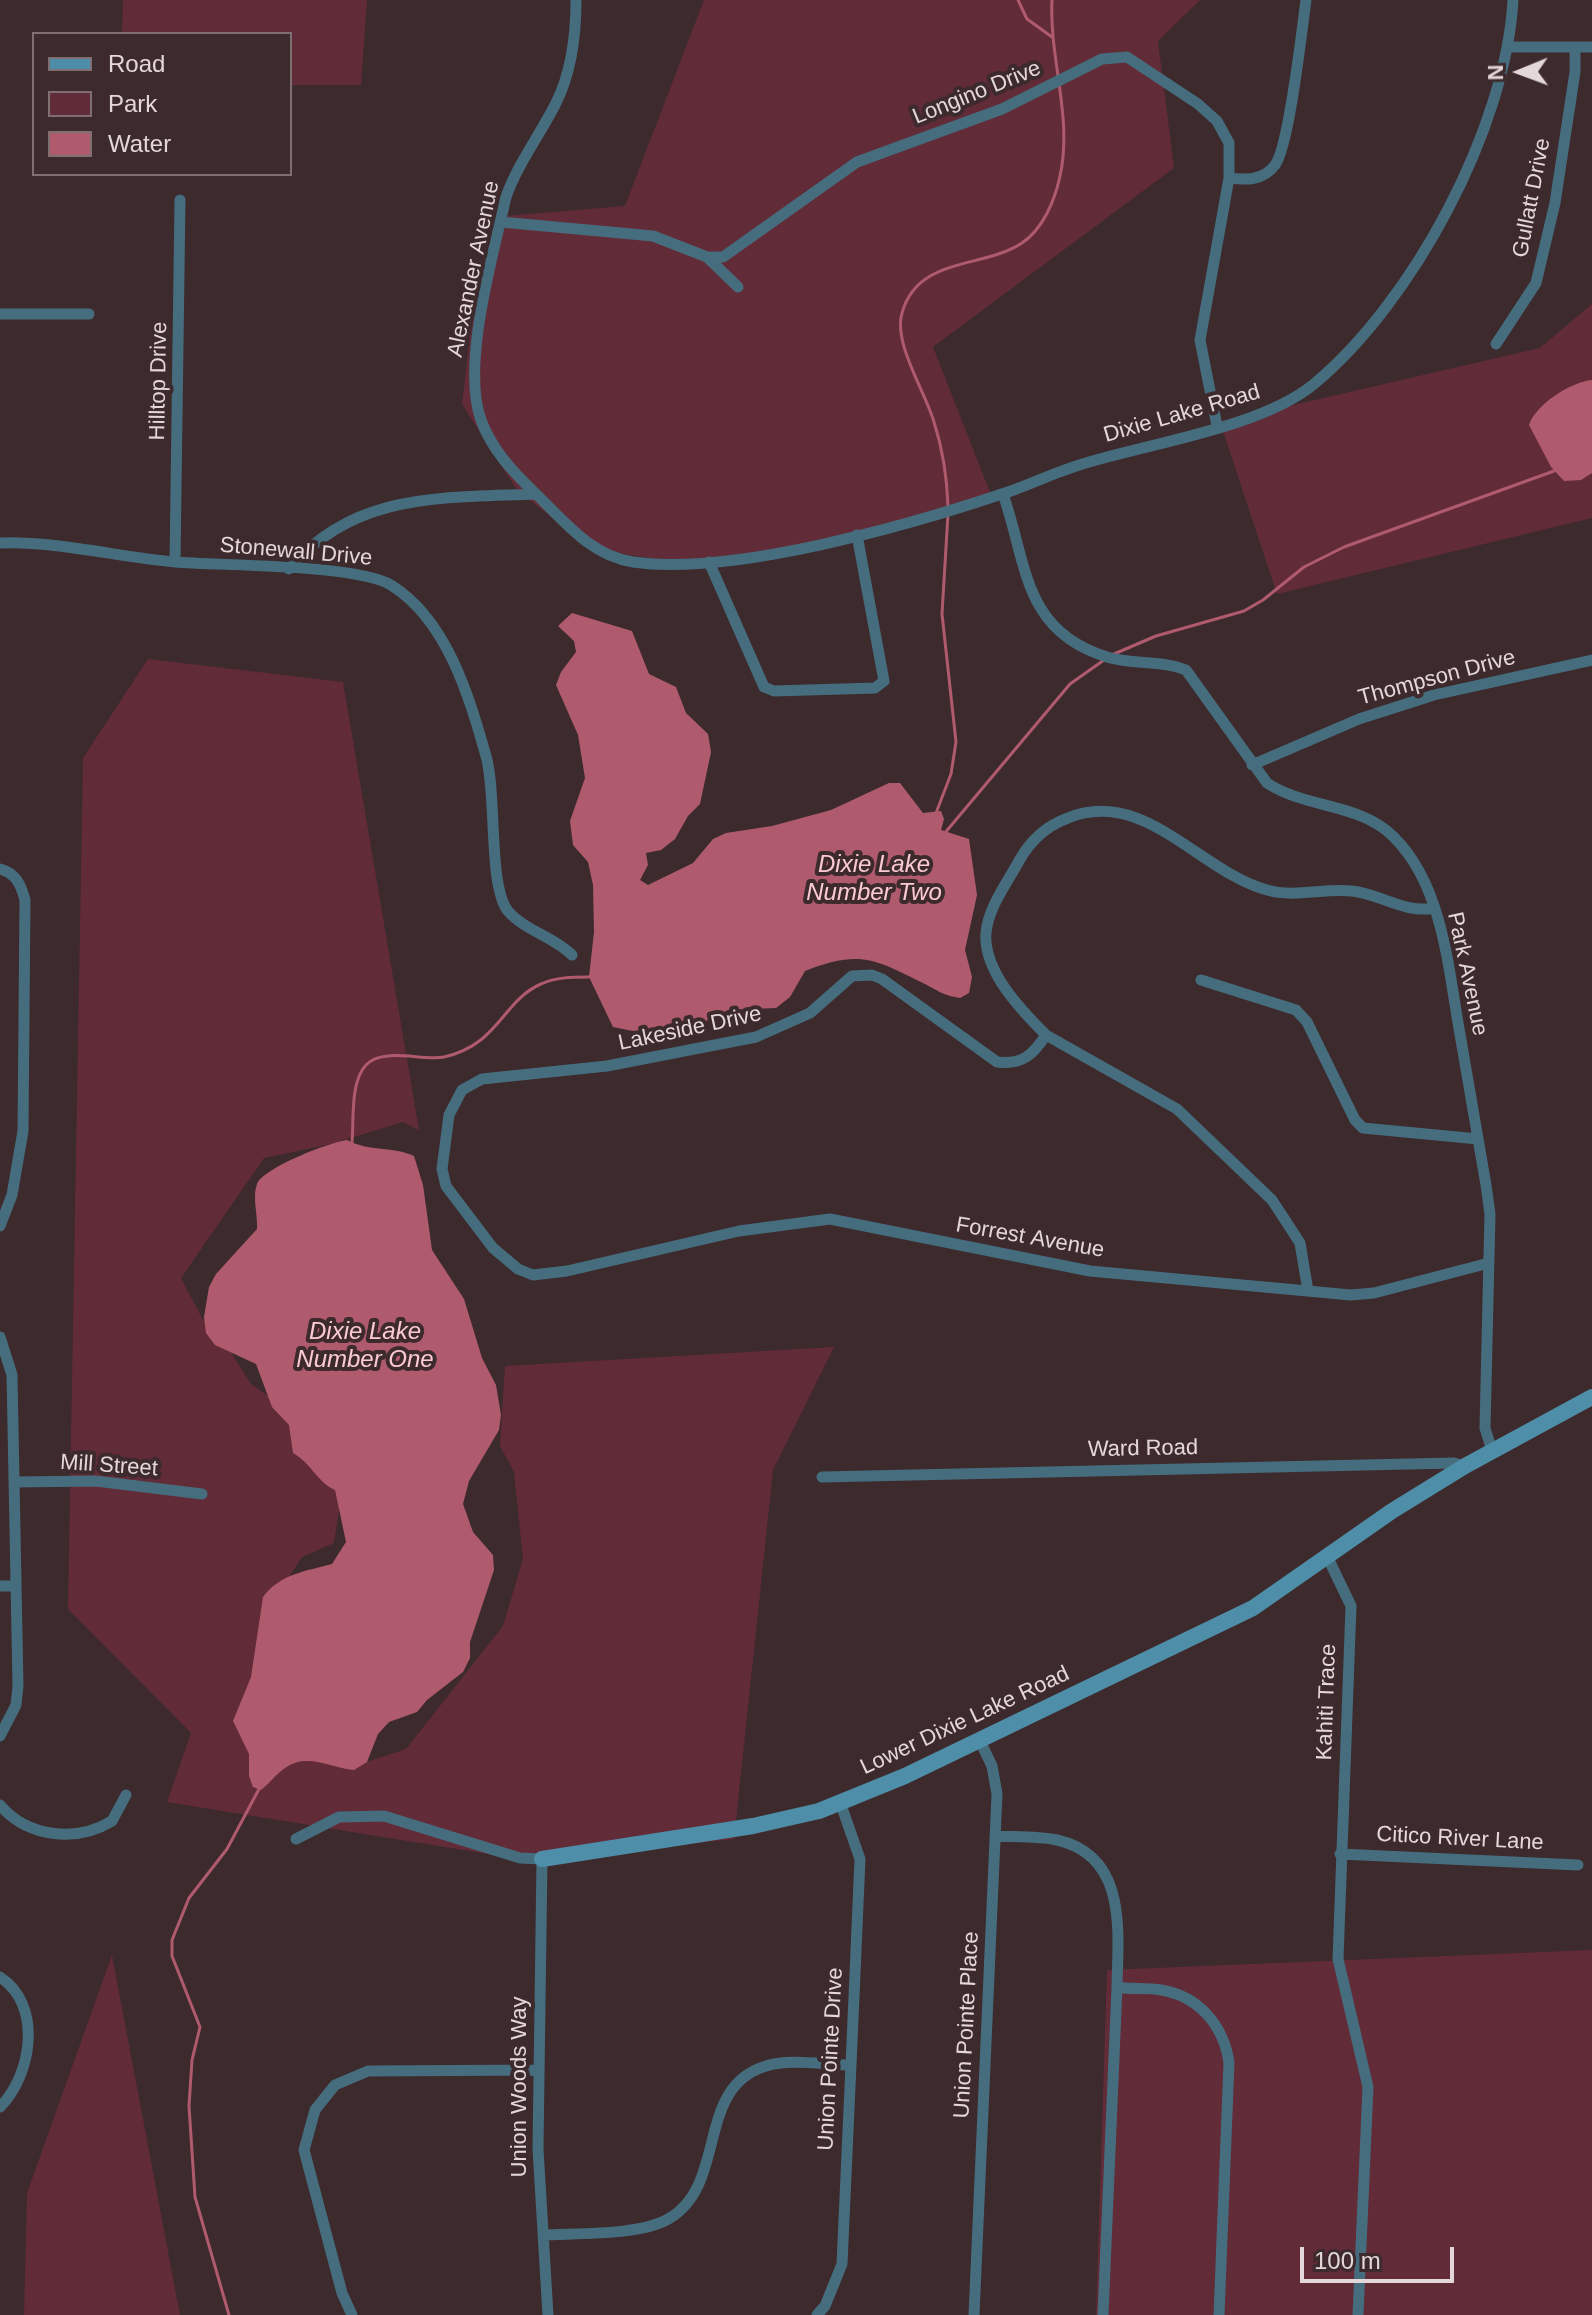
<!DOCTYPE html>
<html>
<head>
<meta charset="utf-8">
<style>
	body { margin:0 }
	#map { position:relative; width:1592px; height:2315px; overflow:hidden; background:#3d2a2d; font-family:Helvetica,sans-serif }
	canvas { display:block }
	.legend { position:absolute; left:32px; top:32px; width:260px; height:144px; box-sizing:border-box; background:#3d2a2d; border:2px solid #806f72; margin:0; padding:10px 14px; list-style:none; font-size:24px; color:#e4d7d9 }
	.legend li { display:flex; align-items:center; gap:16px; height:40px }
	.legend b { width:40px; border:2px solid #806f72 }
	.north { position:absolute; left:1480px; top:32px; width:80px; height:80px; -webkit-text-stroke:6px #3d2a2d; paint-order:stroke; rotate:269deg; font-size:22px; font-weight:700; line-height:32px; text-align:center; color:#e4d7d9 }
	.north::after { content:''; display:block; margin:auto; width:28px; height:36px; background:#e4d7d9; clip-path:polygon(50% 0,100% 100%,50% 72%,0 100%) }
	.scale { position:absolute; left:1300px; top:2247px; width:154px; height:36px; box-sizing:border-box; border:4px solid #e4d7d9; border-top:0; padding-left:10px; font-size:24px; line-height:28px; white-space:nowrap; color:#e4d7d9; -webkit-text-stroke:6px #3d2a2d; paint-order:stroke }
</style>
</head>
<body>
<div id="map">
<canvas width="1592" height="2315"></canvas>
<ul class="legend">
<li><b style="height:10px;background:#4e8ea8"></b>Road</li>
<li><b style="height:22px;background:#622b38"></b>Park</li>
<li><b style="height:22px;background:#b05b6d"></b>Water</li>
</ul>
<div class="north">N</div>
<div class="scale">100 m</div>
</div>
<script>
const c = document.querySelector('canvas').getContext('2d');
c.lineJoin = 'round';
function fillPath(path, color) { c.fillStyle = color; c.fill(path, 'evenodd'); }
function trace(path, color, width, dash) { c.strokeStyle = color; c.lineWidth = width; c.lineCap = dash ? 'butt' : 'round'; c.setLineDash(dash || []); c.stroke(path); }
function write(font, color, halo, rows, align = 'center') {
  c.font = font + ' Helvetica,sans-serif'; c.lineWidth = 8; c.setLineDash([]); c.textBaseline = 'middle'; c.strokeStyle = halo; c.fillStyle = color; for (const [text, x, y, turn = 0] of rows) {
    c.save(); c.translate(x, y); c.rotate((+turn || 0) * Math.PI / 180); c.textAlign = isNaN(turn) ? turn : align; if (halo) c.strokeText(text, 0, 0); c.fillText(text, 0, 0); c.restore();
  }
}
fillPath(new Path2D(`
	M123 0H367L361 85H290V34H122Z
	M704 0H1200L1158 41 1174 168 933 347 993 500 773 558 700 566 592 549 517 490 462 404 473 310 505 216 625 206Z
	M1592 304V518L1277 594 1220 422 1540 348Z
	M148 659 343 682 419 1130 403 1122 331 1144 264 1158 181 1278 202 1318 230 1351 251 1384 278 1403 333 1469 340 1503 334 1543 302 1557 276 1597 360 1764 406 1749 503 1626 523 1559 514 1472 500 1446 505 1366 834 1347 773 1470 734 1839 531 1861 167 1802 191 1733 68 1609 83 758Z
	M1592 1950V2315H1096L1107 1970Z
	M112 1955 180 2315H24L27 2193Z`), '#622b38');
fillPath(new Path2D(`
	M1592 380V473L1581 480 1564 481 1551 467 1529 425C1536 404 1571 382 1592 380Z
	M572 613 632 631 649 674 676 687 686 713 708 734 711 752 700 804 688 816 675 839 661 850 646 853 648 865 640 880 648 885 693 863 713 839 726 833 772 826 831 810 889 783H900L923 813 941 811 944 819 941 830 969 839 977 895 965 950 972 977 969 993 960 998C945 996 938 991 925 984 875 960 862 949 805 971L790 997 776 1008 728 1010 702 1023 695 1019 653 1035 613 1027 589 977 594 932 593 885 588 862 573 845 570 821 585 778 578 735 556 685 561 672 576 652 574 641 558 626Z
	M347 1140C369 1152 393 1146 414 1156L423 1185 432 1250 464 1299 482 1358 496 1385 501 1415 499 1430 469 1481 463 1504 473 1532 493 1555 494 1570 470 1642V1658L463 1672 427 1700 417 1712 389 1722 378 1734 367 1762 354 1770C330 1768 308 1752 285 1768 276 1774 270 1783 261 1790L253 1787 249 1776V1754L233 1721 251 1677 263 1597C280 1574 306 1571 332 1564L346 1542 335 1490C318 1483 311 1463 293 1453L289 1425 272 1407 256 1364 215 1345 206 1333 204 1317 209 1287 216 1274 257 1229C258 1215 252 1197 257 1184 263 1168 330 1142 347 1140Z`), '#b05b6d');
trace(new Path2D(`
	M1018 0 1027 19 1052 37
	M948 506C947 478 943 450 934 422 925 391 893 343 902 313 918 256 983 269 1022 243 1043 229 1055 200 1060 176 1073 118 1049 59 1052 0
	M1114 654 1156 636 1244 611 1263 600 1304 567 1344 547 1554 471
	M936 813 951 774 956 742 942 614 948 514
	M944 834 1070 684 1104 660
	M352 1142C354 1120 350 1082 366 1065 382 1047 422 1061 444 1057 500 1044 502 1001 541 984 556 977 573 977 589 977
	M229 2315 195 2197 189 2106 192 2060 200 2027 172 1956V1940L189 1898 227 1849 259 1789`), '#b05b6d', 3);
trace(new Path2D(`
	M1508 47H1592
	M1229 178C1246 180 1263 181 1275 165 1289 147 1302 29 1306 0
	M501 222 653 236 707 257H723L857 162 1002 109 1102 59 1127 57 1198 104 1217 121 1229 143V178L1200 340 1217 426
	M707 257 738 287
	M0 314H89
	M1496 344 1536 283 1555 203 1575 72V48
	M536 494C513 472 492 450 481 420 461 365 493 256 506 197 518 163 540 135 556 103 572 71 576 36 576 0
	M1003 494C1027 562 1022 631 1107 657 1133 665 1161 660 1186 670L1267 783C1303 807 1351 803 1386 830 1444 878 1448 971 1461 1040 1469 1088 1478 1136 1486 1185L1490 1214 1485 1428 1492 1451
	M0 543C58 541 117 557 175 562 222 566 356 564 391 585 447 620 469 696 486 756 497 794 488 886 508 911 524 930 554 937 572 955
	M175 562 180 200
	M709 562 764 687 774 691 875 688 884 681 857 535
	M289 569C354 492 443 498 536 494 564 521 591 556 633 562 731 576 906 526 1002 494 1030 485 1057 471 1086 463 1152 443 1262 427 1314 384 1413 302 1506 128 1513 0
	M1252 765 1359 719 1434 695 1592 660
	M0 869C16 873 21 885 25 900L23 1131 12 1195 0 1226
	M1201 980 1296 1010 1307 1022 1355 1120 1363 1128 1478 1139
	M1046 1035C1033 1055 1022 1065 997 1062L882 979 872 975 852 976 810 1013 756 1037 607 1066 482 1079 462 1090 449 1115 442 1169 446 1186 493 1248 518 1269 533 1275 567 1271 739 1231 830 1219 1090 1271 1351 1295 1374 1293 1489 1263
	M1308 1291 1300 1243 1272 1200 1177 1109 1046 1035C1021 1010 983 971 986 933 988 908 1007 883 1019 861 1030 841 1046 826 1068 818 1144 787 1200 872 1267 890 1295 898 1323 888 1352 891 1381 894 1405 914 1434 908
	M0 1337 12 1375 18 1686 16 1705 0 1736
	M822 1477 1454 1463 1465 1466
	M14 1482 96 1481 202 1494
	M1327 1556 1351 1606 1338 1959 1368 2087 1358 2315
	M0 1586H16
	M0 1805C27 1837 76 1843 112 1821L126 1795
	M995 1836C1015 1837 1038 1836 1057 1840 1128 1856 1118 1932 1117 1987 1131 1990 1146 1987 1161 1990 1199 1996 1224 2026 1229 2063L1219 2315
	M296 1839 339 1817 384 1816 520 1858 542 1859 538 2149 548 2315
	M1340 1854 1578 1865
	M0 1977C43 2005 32 2075 0 2107
	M543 2235C577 2233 641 2236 670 2218 728 2183 695 2087 766 2066 790 2058 826 2065 851 2065
	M352 2315 342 2293 304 2150 315 2110 335 2085 368 2071 539 2070
	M817 2315 825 2306 842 2264 851 2065 860 1859 840 1802
	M974 2315 997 1794 992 1766 979 1739
	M1103 2315 1117 1987`), '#466d7d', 11);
trace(new Path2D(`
	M542 1859 753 1826 819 1811 905 1776 1253 1608 1392 1511 1465 1466 1592 1397`), '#4e8ea8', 16);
write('22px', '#e4d7d9', '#3d2a2d', [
	["Longino Drive",977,93,-22],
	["Gullatt Drive",1532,198,-79],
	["Alexander Avenue",474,269,-78],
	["Hilltop Drive",159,381,-89],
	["Dixie Lake Road",1182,414,-16],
	["Stonewall Drive",296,552,5],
	["Thompson Drive",1437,678,-15],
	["Park Avenue",1467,974,78],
	["Lakeside Drive",690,1029,-12],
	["Forrest Avenue",1030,1238,10],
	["Ward Road",1143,1449,-1],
	["Mill Street",109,1466,4],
	["Kahiti Trace",1327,1702,-88],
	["Lower Dixie Lake Road",965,1721,-25],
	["Citico River Lane",1460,1839,3],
	["Union Pointe Place",967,2025,-87],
	["Union Pointe Drive",831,2059,-87],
	["Union Woods Way",520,2087,-90]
]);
write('italic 24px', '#fccad2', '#3d2a2d', [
	["Dixie Lake",874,865],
	["Number Two",874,893],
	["Dixie Lake",365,1332],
	["Number One",365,1360]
]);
</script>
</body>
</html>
